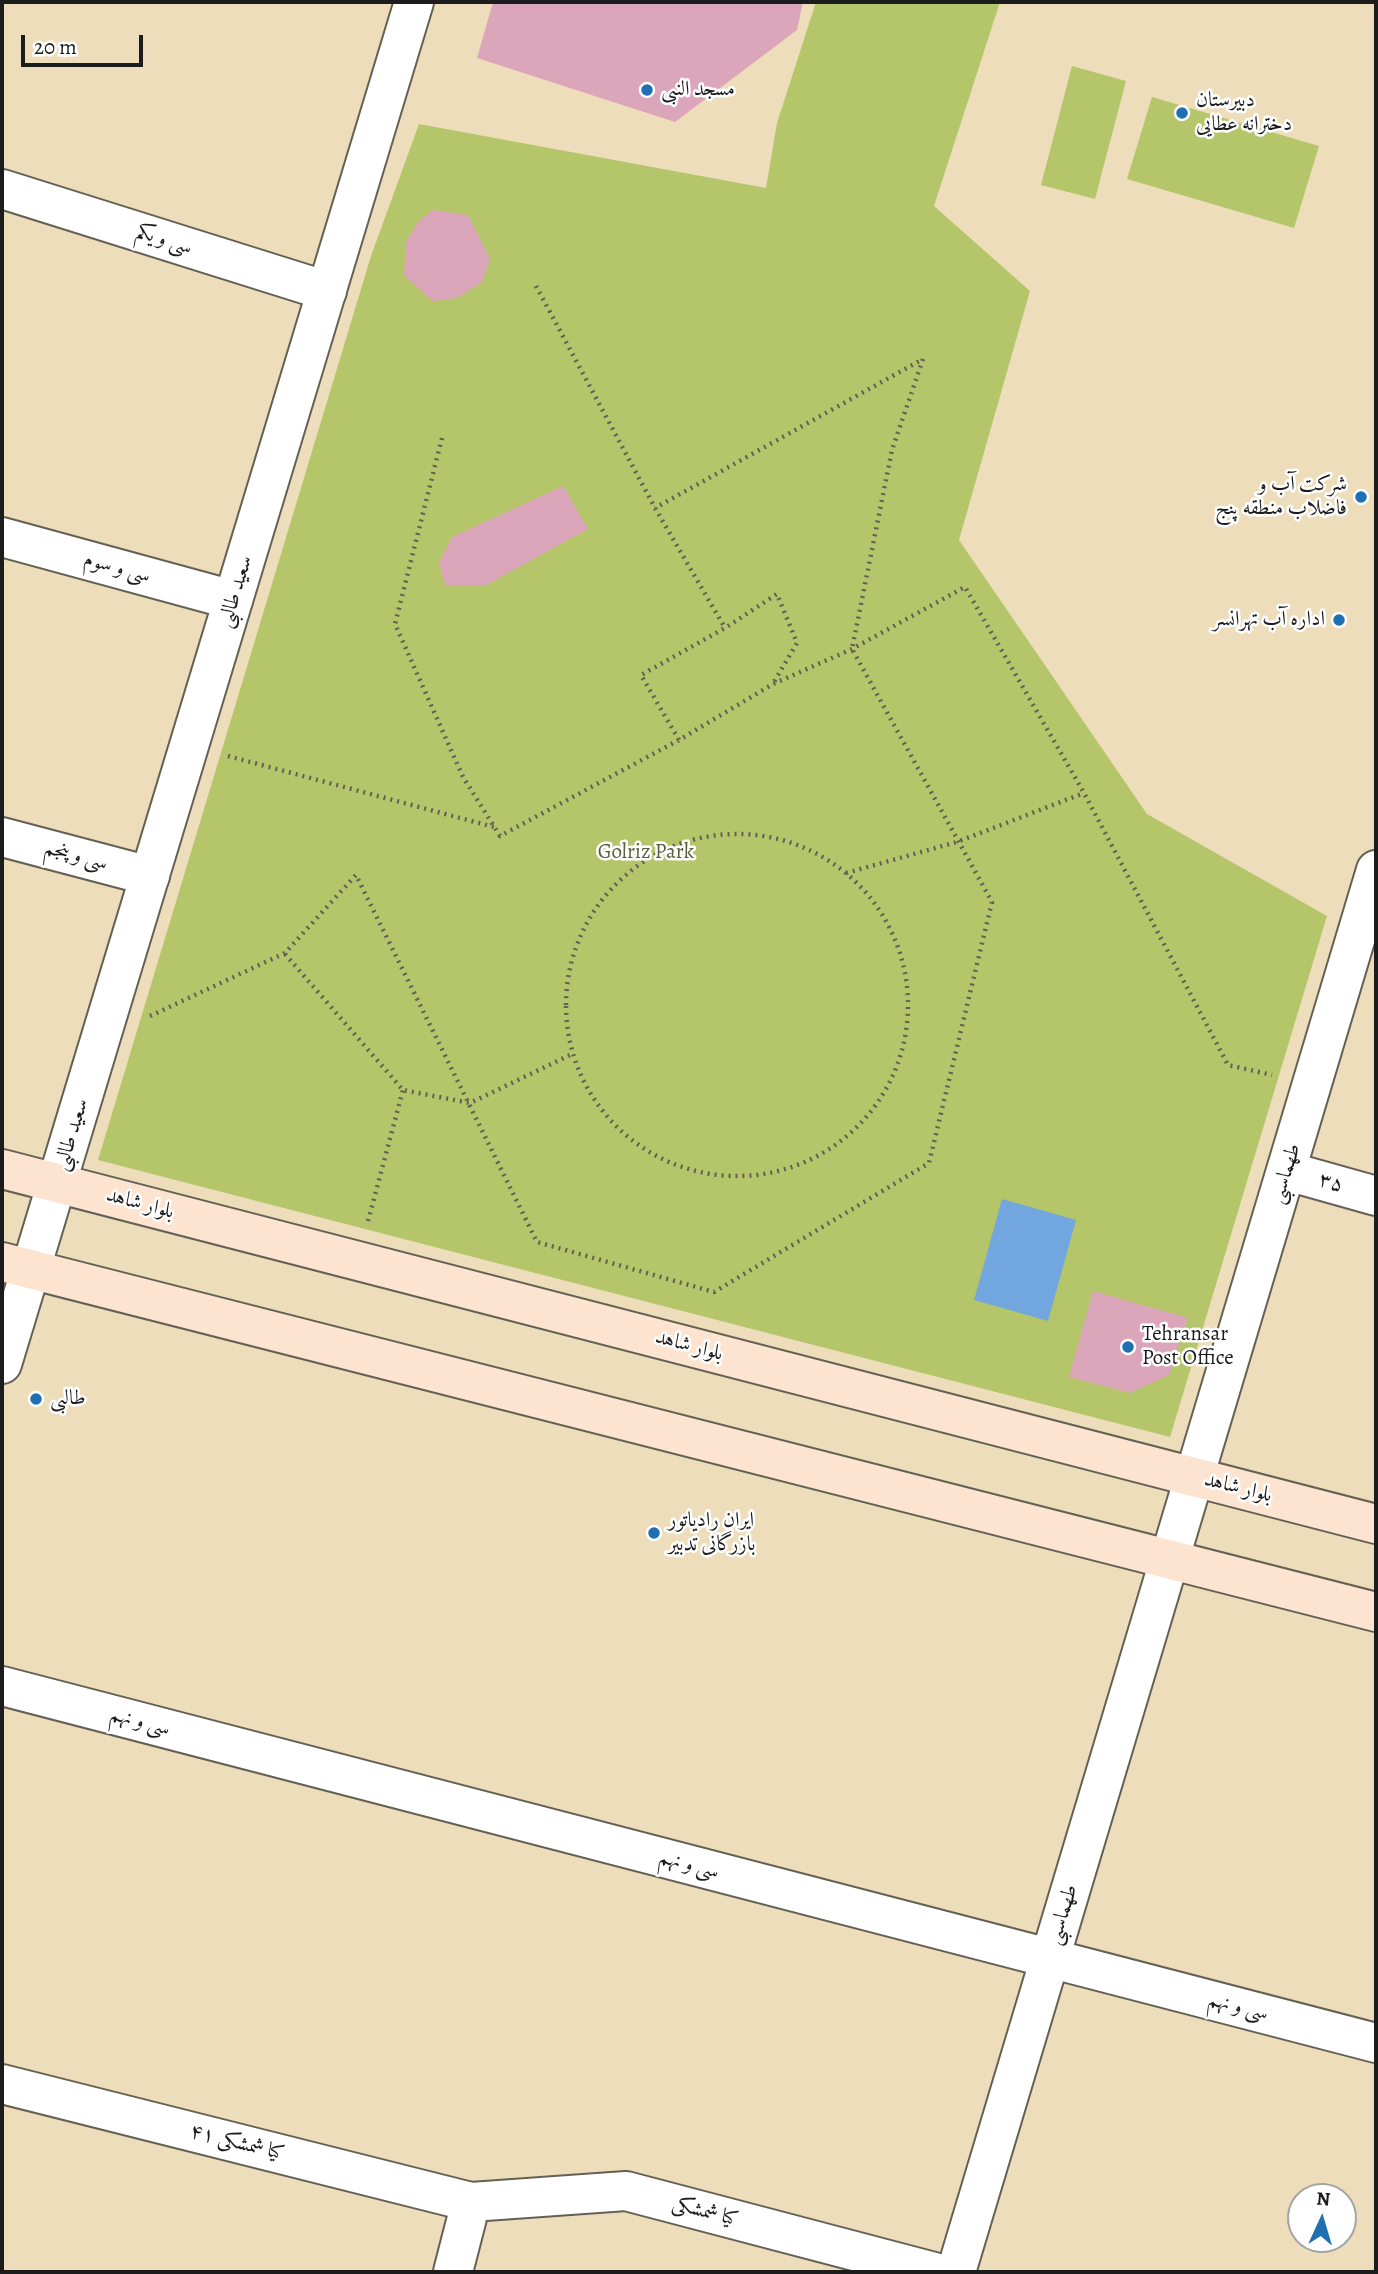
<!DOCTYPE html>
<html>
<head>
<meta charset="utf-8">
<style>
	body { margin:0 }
	#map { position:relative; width:1378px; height:2274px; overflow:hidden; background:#edddbb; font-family:Alegreya,serif }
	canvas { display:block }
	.frame { position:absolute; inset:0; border:4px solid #1c1c1c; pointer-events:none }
	.north { position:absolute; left:1287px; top:2183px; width:70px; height:70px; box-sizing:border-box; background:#fff; border:2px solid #a4a4a4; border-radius:50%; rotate:4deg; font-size:19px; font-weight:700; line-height:28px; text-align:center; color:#1c1c1c }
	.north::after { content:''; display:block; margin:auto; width:24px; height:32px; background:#1f6fb2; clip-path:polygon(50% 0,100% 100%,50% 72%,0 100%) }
	.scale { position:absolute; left:21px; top:35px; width:122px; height:32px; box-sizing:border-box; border:4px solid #1c1c1c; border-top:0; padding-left:9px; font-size:21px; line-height:24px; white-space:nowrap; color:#1c1c1c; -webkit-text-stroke:5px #fff; paint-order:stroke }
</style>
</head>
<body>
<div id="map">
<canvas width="1378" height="2274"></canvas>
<div class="frame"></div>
<div class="north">N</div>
<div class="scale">20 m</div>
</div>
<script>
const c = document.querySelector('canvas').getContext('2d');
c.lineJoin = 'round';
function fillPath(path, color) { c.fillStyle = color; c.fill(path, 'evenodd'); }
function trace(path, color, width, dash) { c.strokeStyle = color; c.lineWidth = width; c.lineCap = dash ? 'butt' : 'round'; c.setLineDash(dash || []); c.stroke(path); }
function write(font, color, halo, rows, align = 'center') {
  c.font = font + ' Alegreya,Amiri,serif'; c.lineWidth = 5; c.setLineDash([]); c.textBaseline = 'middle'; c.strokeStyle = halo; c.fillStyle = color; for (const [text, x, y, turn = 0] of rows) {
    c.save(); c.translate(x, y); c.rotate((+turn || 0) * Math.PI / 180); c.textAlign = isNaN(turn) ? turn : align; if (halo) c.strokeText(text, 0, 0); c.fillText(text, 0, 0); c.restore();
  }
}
fillPath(new Path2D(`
	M816 2H1000L934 206 1030 291 959 540 1147 814 1327 916 1170 1437 98 1160 371 256 419 124 766 188 777 123Z
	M1072 66 1126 81 1095 199 1041 185Z
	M1152 97 1319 146 1294 228 1127 179Z`), '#b5c66a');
fillPath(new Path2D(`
	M1002 1199 1076 1220 1048 1321 974 1300Z`), '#72a6df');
fillPath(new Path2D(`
	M493 2H803L797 30 675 122 477 58Z
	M432 210 468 215 490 259 482 282 457 298 432 301 404 275 406 242 418 222Z
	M563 486 588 529 486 585H445L439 562 452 537Z
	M1093 1291 1188 1318 1169 1375 1130 1393 1069 1377Z`), '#dca6ba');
const minor = new Path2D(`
	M2 189 327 291
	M2 537 233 600
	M2 837 150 876
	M1287 1171 1376 1196
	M2 1686 1376 2043`);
const tertiary = new Path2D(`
	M2 1364 414 2
	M2 2084 471 2202 626 2191 934 2272
	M453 2272 471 2202
	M956 2272 1376 870`);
const secondary = new Path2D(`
	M2 1169 1376 1524
	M2 1262 1376 1612`);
trace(minor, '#656054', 42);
trace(tertiary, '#656054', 42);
trace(secondary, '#656054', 42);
trace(new Path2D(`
	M536 286 655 508 725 628
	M442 438 395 624 463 777 500 836 679 740 773 684 852 649 965 587 1084 793 1228 1065 1272 1075
	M679 740 641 675 725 628 777 594 797 643 774 682
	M228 756 494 827
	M566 1005a171 171 0 1 1 342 0a171 171 0 1 1-342 0Z
	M846 873 957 842 1084 793
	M285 954 403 1090 470 1103 570 1055
	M150 1016 285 953 356 875 537 1242 714 1292 929 1163 992 902 852 649 892 450 923 359 655 508
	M368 1221 403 1090`), '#656054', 4.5, [2, 5]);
trace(minor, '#fff', 38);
trace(tertiary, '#fff', 38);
trace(secondary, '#fde4d1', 38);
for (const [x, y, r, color] of [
	[647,90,7,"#1f6fb2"],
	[1182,113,7,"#1f6fb2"],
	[1361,497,7,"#1f6fb2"],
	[1339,620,7,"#1f6fb2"],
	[1128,1347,7,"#1f6fb2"],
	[36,1399,7,"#1f6fb2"],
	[654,1533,7,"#1f6fb2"]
]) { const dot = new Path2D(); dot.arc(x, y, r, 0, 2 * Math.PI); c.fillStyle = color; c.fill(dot); trace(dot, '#fff', 2.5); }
write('21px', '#1c1c1c', '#fff', [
	["مسجد النبی",661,90],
	["دبیرستان",1196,101],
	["دخترانه عطایی",1196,125],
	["شرکت آب و",1347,485,"right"],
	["فاضلاب منطقه پنج",1347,509,"right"],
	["اداره آب تهرانسر",1325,620,"right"],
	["Tehransar",1142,1335],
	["Post Office",1142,1359],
	["طالبی",50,1399],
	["ایران رادیاتور",668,1521],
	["بازرگانی تدبیر",668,1545]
], 'left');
write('21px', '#1c1c1c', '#fff', [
	["سی و یکم",164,240,18],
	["سی و سوم",117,568,15],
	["سعید طالبی",236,592,-73],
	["سی و پنجم",76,856,15],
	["سعید طالبی",72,1135,-73],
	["طهماسبی",1286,1174,-73],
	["۳۵",1331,1183,16],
	["بلوار شاهد",140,1204,15],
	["بلوار شاهد",689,1346,15],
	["بلوار شاهد",1238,1488,14],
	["سی و نهم",140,1722,15],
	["سی و نهم",689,1865,15],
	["طهماسبی",1063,1915,-73],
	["سی و نهم",1238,2007,14],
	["۴۱ کیا شمشکی",237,2143,14],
	["کیا شمشکی",705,2212,15]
]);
write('21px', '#59603b', '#fff', [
	["Golriz Park",646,853]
]);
</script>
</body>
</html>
